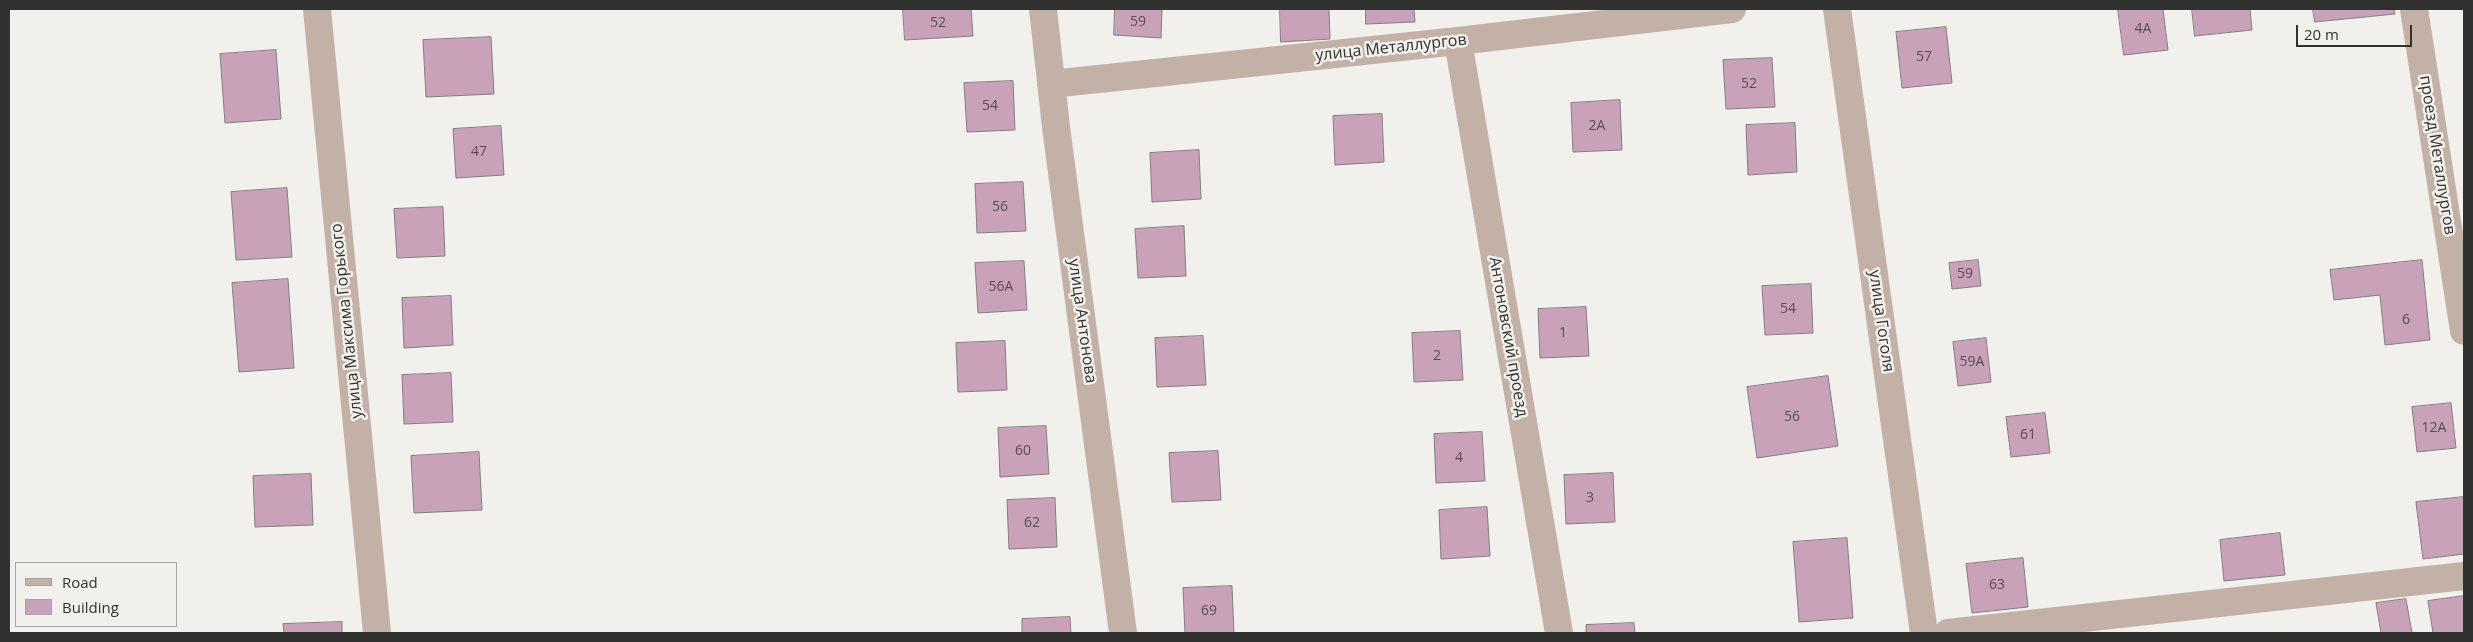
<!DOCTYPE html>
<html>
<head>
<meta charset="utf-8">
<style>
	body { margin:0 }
	#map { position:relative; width:2473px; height:642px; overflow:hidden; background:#f1f0ec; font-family:"Open Sans",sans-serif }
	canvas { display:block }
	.frame { position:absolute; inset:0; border:10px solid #31312f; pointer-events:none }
	.legend { position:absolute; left:15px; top:562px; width:162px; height:65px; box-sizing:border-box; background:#f1f0ec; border:1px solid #a4a4a0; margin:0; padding:6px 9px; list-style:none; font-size:15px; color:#31312f }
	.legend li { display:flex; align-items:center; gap:10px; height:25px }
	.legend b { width:25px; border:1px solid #a4a4a0 }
	.scale { position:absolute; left:2296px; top:25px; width:116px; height:22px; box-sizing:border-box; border:2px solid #31312f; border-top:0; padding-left:6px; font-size:15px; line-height:18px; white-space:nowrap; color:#31312f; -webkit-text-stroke:4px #f1f0ec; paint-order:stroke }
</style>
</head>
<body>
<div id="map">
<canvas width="2473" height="642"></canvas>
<div class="frame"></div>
<ul class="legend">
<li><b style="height:6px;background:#c3b1a7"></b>Road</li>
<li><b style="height:14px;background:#c9a2ba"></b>Building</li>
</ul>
<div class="scale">20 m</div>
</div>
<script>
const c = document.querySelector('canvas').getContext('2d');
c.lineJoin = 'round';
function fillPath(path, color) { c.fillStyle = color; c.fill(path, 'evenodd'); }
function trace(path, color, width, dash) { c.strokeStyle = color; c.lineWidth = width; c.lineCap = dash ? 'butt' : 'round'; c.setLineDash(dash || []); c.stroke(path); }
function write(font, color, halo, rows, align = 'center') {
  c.font = font + ' "Open Sans",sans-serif'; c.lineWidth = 5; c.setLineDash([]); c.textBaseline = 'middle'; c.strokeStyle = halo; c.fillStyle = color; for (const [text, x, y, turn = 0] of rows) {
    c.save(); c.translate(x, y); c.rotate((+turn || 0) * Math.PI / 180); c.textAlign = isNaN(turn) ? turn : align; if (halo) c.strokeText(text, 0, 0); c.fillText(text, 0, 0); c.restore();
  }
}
const building = new Path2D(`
	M903 9H971L973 36 905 40Z
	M1115 9H1162L1161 38 1114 35Z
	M1280 9H1329L1330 39 1281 42Z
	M1366 9H1414L1415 22 1366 24Z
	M2118 9H2163L2168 50 2124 55Z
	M2192 9H2250L2252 30 2195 36Z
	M2313 9H2394L2395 14 2315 22Z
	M1946 27 1952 83 1902 88 1896 32Z
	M491 37 494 94 426 97 423 40Z
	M276 50 281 119 225 123 220 54Z
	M1772 58 1775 107 1726 109 1723 60Z
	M1013 81 1015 130 967 132 964 83Z
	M1620 100 1622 150 1573 152 1571 103Z
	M1382 114 1384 162 1335 165 1333 116Z
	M1795 123 1797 172 1748 175 1746 125Z
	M501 126 504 175 456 178 453 129Z
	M1199 150 1201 199 1152 202 1150 153Z
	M1023 182 1026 231 977 233 975 184Z
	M287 188 292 257 236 260 231 192Z
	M443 207 445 256 397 258 394 209Z
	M1184 226 1186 276 1138 278 1135 229Z
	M1978 260 1981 286 1952 289 1949 263Z
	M2422 260 2430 340 2385 345 2380 295 2334 300 2330 270Z
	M1024 261 1027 310 978 313 975 263Z
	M288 279 294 368 239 372 232 283Z
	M1811 284 1813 333 1765 335 1762 286Z
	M451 296 453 345 404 348 402 298Z
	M1586 307 1589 356 1540 358 1538 309Z
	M1460 331 1463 380 1414 382 1412 333Z
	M1203 336 1206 385 1157 387 1155 338Z
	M1986 338 1991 382 1958 386 1953 342Z
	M1005 341 1007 390 958 392 956 343Z
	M451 373 453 422 404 424 402 375Z
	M1828 376 1838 446 1757 458 1747 387Z
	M2451 403 2456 448 2417 452 2412 407Z
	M2045 413 2050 453 2011 457 2006 417Z
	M1046 426 1049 474 1000 477 998 428Z
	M1482 432 1485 481 1436 483 1434 434Z
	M1218 451 1221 500 1172 502 1169 453Z
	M479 452 482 510 414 513 411 456Z
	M1613 473 1615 522 1566 524 1564 475Z
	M311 474 313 525 255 527 253 476Z
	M2464 497V554L2423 559 2416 502Z
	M1055 498 1057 547 1009 549 1007 500Z
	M1487 507 1490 556 1441 559 1439 510Z
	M2280 533 2285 575 2224 581 2220 540Z
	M1847 538 1853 618 1799 622 1793 542Z
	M2023 558 2028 607 1972 613 1966 564Z
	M1232 586 1234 633H1185L1183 588Z
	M2464 596V633H2433L2428 601Z
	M2406 599 2412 633H2381L2376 603Z
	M1070 617 1071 633H1022V619Z
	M342 622V633H284L283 624Z
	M1634 623 1635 633H1586V625Z`);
fillPath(building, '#c9a2ba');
trace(building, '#827e80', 1);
trace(new Path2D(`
	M317 9 377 633
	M1043 9 1056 127 1123 633
	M1837 9 1924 633
	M2414 9 2464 331
	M1458 41 1559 633
	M1051 84 1458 41 1732 9
	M1948 633 2464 576`), '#c3b1a7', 28);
write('14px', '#574d52', null, [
	["59",1138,22],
	["52",938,23],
	["4А",2143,29],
	["57",1924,57],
	["52",1749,84],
	["54",990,106],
	["2А",1597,126],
	["47",479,152],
	["56",1000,207],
	["59",1965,274],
	["56А",1001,287],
	["54",1788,309],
	["6",2406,320],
	["1",1563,333],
	["2",1437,356],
	["59А",1972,362],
	["56",1792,417],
	["12А",2434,428],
	["61",2028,435],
	["60",1023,451],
	["4",1459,458],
	["3",1590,498],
	["62",1032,523],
	["63",1997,585],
	["69",1209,611]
]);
write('16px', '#31312f', '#f1f0ec', [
	["улица Металлургов",1391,48,-6],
	["проезд Металлургов",2437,155,81],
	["улица Максима Горького",347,321,-96],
	["улица Антонова",1082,321,82],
	["улица Гоголя",1881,321,82],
	["Антоновский проезд",1508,337,80]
]);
</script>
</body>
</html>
